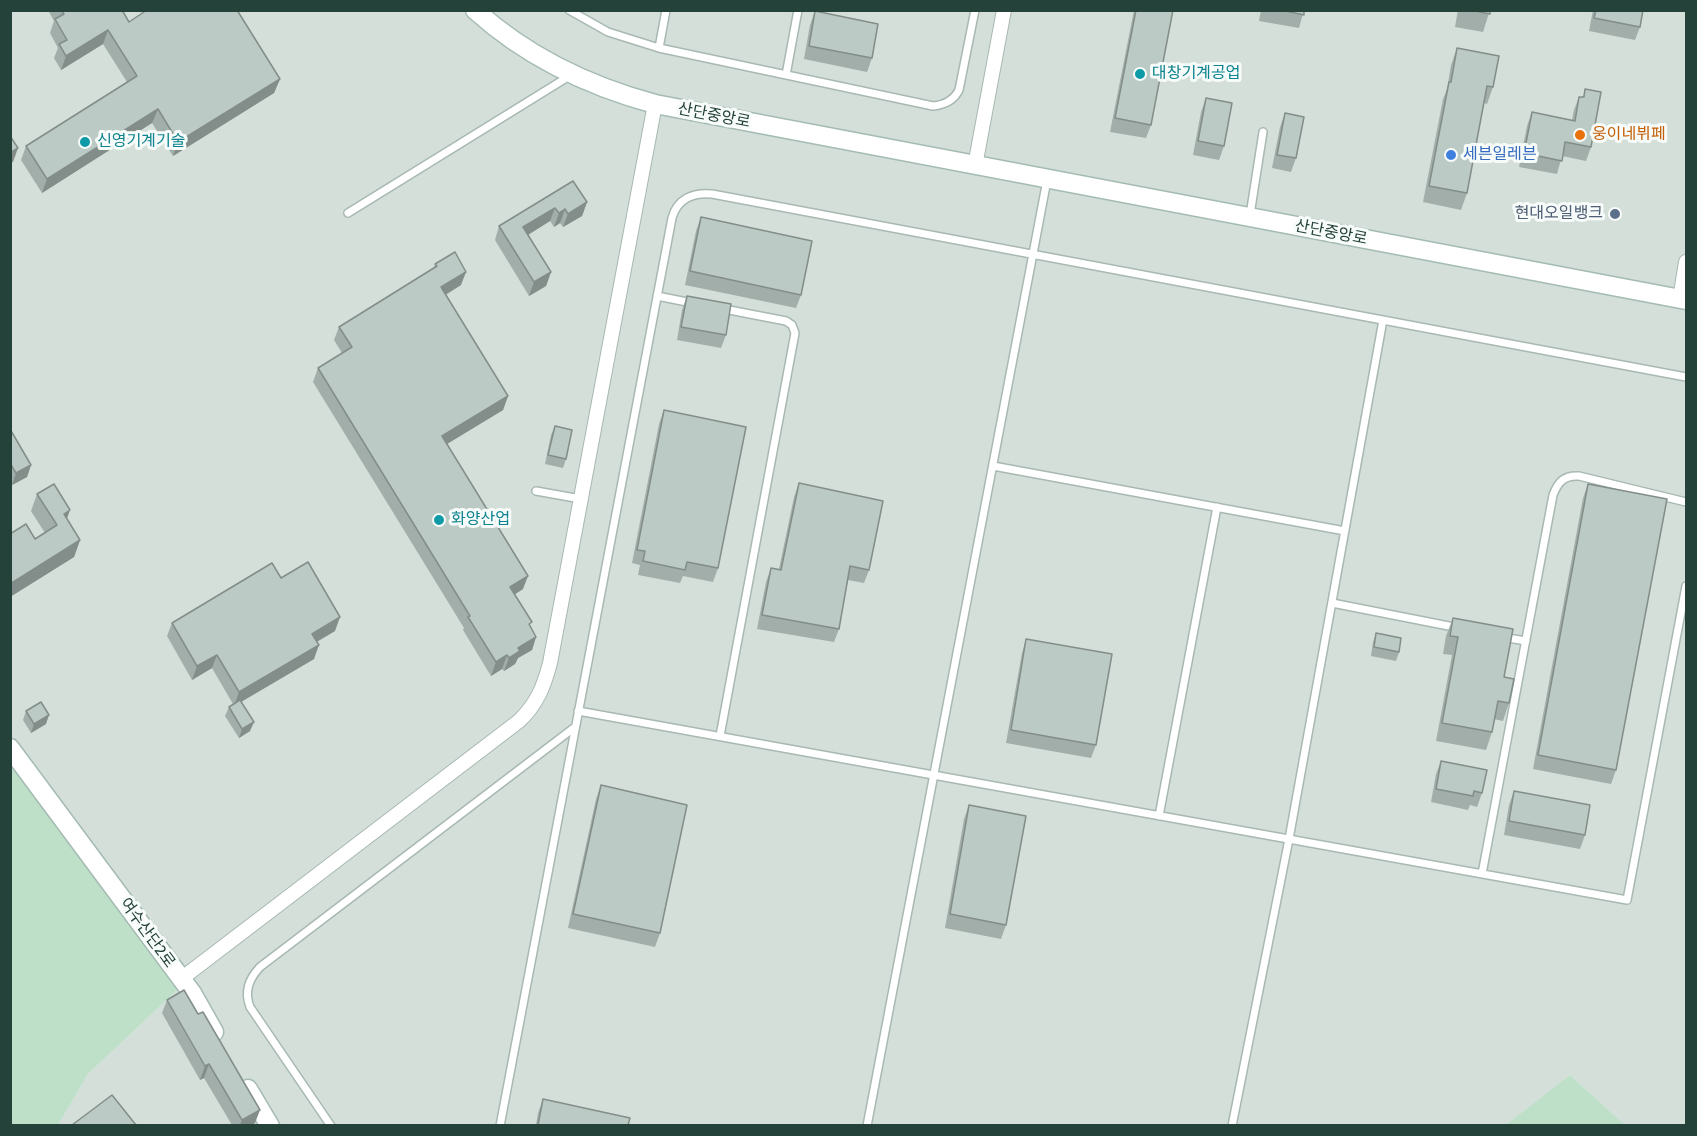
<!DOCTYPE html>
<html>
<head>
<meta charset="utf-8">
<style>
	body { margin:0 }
	#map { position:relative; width:1697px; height:1136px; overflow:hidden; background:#e6efeb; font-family:"Fira Sans",sans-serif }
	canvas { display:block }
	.frame { position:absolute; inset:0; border:12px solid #24423a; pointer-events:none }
</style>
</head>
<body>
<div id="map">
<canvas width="1697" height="1136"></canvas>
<div class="frame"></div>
</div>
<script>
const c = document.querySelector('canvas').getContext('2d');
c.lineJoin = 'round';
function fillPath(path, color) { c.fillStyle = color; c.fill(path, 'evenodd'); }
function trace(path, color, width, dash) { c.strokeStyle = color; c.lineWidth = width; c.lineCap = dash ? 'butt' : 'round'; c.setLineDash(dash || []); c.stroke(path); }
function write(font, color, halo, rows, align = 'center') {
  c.font = font + ' "Fira Sans","Noto Sans KR",sans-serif'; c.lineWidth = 6; c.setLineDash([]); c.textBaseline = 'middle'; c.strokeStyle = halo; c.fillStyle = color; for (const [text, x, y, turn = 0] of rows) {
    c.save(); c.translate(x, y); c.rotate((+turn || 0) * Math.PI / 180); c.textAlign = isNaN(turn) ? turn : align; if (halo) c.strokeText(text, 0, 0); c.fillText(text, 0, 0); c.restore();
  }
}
fillPath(new Path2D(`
	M10 11H1686V1125H1625L1570 1075 1506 1126 58 1125 88 1074 175 992 181 979 11 748Z`), '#d4dfda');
fillPath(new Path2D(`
	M10 748 181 979 175 992 88 1074 58 1125H11Z
	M1570 1075 1625 1125H1506Z`), '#bfe0c8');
const lane = new Path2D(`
	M569 10 608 32 659 48 933 106C944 105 954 100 959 90L975 10
	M659 48 666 10
	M786 75 798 10
	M348 213 571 75
	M1250 215 1263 132
	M657 296 692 303
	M993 466 1345 531
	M536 491 581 499
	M1332 603 1459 628
	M1502 637 1526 641
	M578 711 1627 900 1686 586
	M720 736 795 333 792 325 786 321 724 309
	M1159 816 1217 507
	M1482 874 1553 495C1558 482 1564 475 1579 476L1686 502
	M331 1126 250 1007C244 991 249 979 260 967L575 727
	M500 1126 672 218C677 199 693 192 712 194L1686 377
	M867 1126 1047 180
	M1232 1126 1289 839 1383 320`);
const street = new Path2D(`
	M975 166 1004 10
	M1680 299 1686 262
	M181 979 519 721C537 704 544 686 550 663L655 104`);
const secondary = new Path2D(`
	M475 10C527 57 588 86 655 104L1686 300
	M10 748 192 993 214 1032
	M248 1089 270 1126`);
trace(lane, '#a8b8b2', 10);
trace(street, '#a8b8b2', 16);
trace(secondary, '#a4bbb3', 21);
trace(lane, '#fff', 7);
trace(street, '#fff', 14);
trace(secondary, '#fff', 18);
fillPath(new Path2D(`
	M48 10H122L129 22 280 79 274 93 173 156 152 123 42 193 21 160 26 146 127 82 103 44 61 70 54 58 58 48 50 33 54 21Z
	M1134 10H1173L1151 125 1146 138 1110 132Z
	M1261 10H1304L1299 28 1259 21Z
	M1458 10H1490L1483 32 1455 27Z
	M1593 10H1643L1640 27 1635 40 1589 31Z
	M815 11 872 58 867 72 804 59 810 25Z
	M1457 48 1493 87 1487 104 1484 103 1467 193 1461 210 1423 202 1443 99 1447 89 1451 65Z
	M1585 89 1591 147 1586 161 1562 156 1557 174 1519 167 1527 126 1532 112 1572 120 1574 110 1579 97H1583Z
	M1206 98 1224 146 1219 160 1193 155 1201 112Z
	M1285 113 1296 158 1291 172 1272 168 1280 127Z
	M573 181 587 202 582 216 563 227 560 223 554 227 550 221 528 235 551 272 546 286 529 296 495 240 499 226Z
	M701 217 801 295 796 308 685 285 696 231Z
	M435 264 461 285 446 295 508 396 503 410 447 444 523 589 515 594 531 627 536 637 532 650 518 658 515 664 504 671 502 669 491 676 463 630 464 628 313 382 318 368 342 353 334 340 339 327 434 268Z
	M687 296 726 335 721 348 677 340 682 310Z
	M664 410 718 568 713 582 683 576 680 583 638 575 640 565 632 563 659 424Z
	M555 426 566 459 563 468 545 464 551 435Z
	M10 429 31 465 27 477 12 485 10 483Z
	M799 483 869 570 864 583 848 580 839 629 834 642 757 629 766 582 771 568 779 569 794 497Z
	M1588 484 1616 770 1611 784 1533 769 1583 498Z
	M37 494 67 519 80 540 74 557 10 597V534L35 539 45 533 31 511Z
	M281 578 335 631 317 642 314 659 241 702 250 731 239 738 225 716 229 707 233 704 212 668 192 680 167 636 172 623Z
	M1453 618 1504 677 1509 703 1503 721 1494 719 1492 732 1486 750 1436 741 1452 655 1443 654 1446 636Z
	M1376 633 1399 652 1396 661 1371 656 1373 642Z
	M1026 639 1096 745 1091 758 1006 743 1022 653Z
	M26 711 46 724 31 733 23 720Z
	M1441 761 1482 793 1477 807 1470 805 1468 810 1431 802 1436 774Z
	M601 785 660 933 655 947 568 928 596 799Z
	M1514 791 1585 835 1580 849 1504 835 1509 805Z
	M969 805 1006 925 1001 939 945 928 964 819Z
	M167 1000 255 1123 252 1125H232L204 1078 200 1080 162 1013Z
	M543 1099 628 1125H536L538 1113Z`), '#a1aea9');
fillPath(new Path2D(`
	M108 30 103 44 61 70 66 56Z
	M280 79 274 93 173 156 178 142Z
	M158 109 152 123 42 193 47 179Z
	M18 148 13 162 10 163V153Z
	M587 202 582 216 563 227 568 214Z
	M555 208 550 221 518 241 523 227Z
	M565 209 560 223 554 227 559 213Z
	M466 272 461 285 436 300 441 287Z
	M551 272 546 286 529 296 534 282Z
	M508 396 503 410 437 450 442 436Z
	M31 465 27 477 12 485 16 473Z
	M70 510 64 527V514Z
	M80 540 74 557 10 597V584Z
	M528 576 523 589 506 600 510 587Z
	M340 617 335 631 307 647 312 634Z
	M536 637 532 650 518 658 515 664 504 671 509 658 518 648Z
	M319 645 314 659 234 706 239 692Z
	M217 655 212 668 192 680 197 666Z
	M507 655 502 669 491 676 496 662Z
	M49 715 46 724 31 733 34 724Z
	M254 722 250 731 239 738 242 729Z
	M209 1064 204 1078 200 1080 205 1066Z
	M260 1110 255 1123 252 1125H240L242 1120Z`), '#838d89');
const building = new Path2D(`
	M61 10H122L129 22 147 10H237L280 79 178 142 158 109 47 179 26 146 137 76 108 30 66 56 59 44 67 40 55 19 64 14Z
	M1136 10H1173L1151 125 1115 118Z
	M1281 10H1304V15Z
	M1471 10H1490V14Z
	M1596 10H1643L1640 27 1594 18Z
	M815 11 878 24 872 58 809 46Z
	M1457 48 1499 56 1493 87 1487 86 1467 193 1429 186 1449 82H1451Z
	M1585 89 1601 92 1591 147 1565 142 1562 161 1524 153 1532 112 1575 121 1579 97H1584Z
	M1206 98 1232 103 1224 146 1198 141Z
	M1285 113 1304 117 1296 158 1277 155Z
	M10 136 18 148 10 153Z
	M573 181 587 202 568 214 565 209 559 213 555 208 523 227 551 272 534 282 499 226Z
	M701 217 812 241 801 295 690 271Z
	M455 252 466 272 441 287 508 396 442 436 528 576 510 587 532 622 529 624 536 637 518 648 520 651 509 658 507 655 496 662 468 617 470 616 318 368 352 347 339 327 437 266 435 264Z
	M687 296 731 304 726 335 681 327Z
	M664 410 746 427 718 568 687 562 685 570 643 561 645 551 637 550Z
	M555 426 572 430 566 459 548 455Z
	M10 429 31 465 16 473 10 463Z
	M799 483 883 501 869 570 850 566 839 629 762 615 771 568 781 570Z
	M54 484 70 510 64 514 80 540 10 584V534L26 524 35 539 57 525 37 494Z
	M1588 484 1667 499 1616 770 1538 755Z
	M308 562 340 617 312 634 319 645 239 692 217 655 197 666 172 623 272 563 281 578Z
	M1453 618 1513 629 1504 677 1514 679 1509 703 1498 701 1492 732 1442 723 1458 637 1450 636Z
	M1376 633 1401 638 1399 652 1374 647Z
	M1026 639 1112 654 1096 745 1011 730Z
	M240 700 254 722 242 729 229 707Z
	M41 702 49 715 34 724 26 711Z
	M1441 761 1487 770 1482 793 1474 791 1473 796 1436 789Z
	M601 785 687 805 660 933 573 914Z
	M1514 791 1590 805 1585 835 1509 821Z
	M969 805 1026 816 1006 925 950 914Z
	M184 990 198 1014 203 1012 260 1110 242 1120 209 1064 205 1066 167 1000Z
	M112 1095 136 1125H72Z
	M543 1099 630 1118 628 1125H538Z`);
fillPath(building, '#bbcac4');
trace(building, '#838d89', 1.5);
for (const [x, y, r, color] of [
	[1140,74,6,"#0f9aa8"],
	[1580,135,6,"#e8710a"],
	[85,142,6,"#0f9aa8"],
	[1451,155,6,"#3f7fe0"],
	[1615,214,6,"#5c6f8a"],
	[439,520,6,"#0f9aa8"]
]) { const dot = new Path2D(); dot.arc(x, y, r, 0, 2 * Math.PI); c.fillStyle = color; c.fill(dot); trace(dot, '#f7fbf9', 2); }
write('16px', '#0d838f', '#f7fbf9', [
	["대창기계공업",1152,74],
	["신영기계기술",97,142],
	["화양산업",451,520]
], 'left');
write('16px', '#24423a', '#f7fbf9', [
	["산단중앙로",714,116,11],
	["산단중앙로",1331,233,11],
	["여수산단2로",147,933,54]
]);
write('16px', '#c56008', '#f7fbf9', [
	["웅이네뷔페",1592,135]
], 'left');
write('16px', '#366cbe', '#f7fbf9', [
	["세븐일레븐",1463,155]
], 'left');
write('16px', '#4e5e75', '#f7fbf9', [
	["현대오일뱅크",1603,214]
], 'right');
</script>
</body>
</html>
